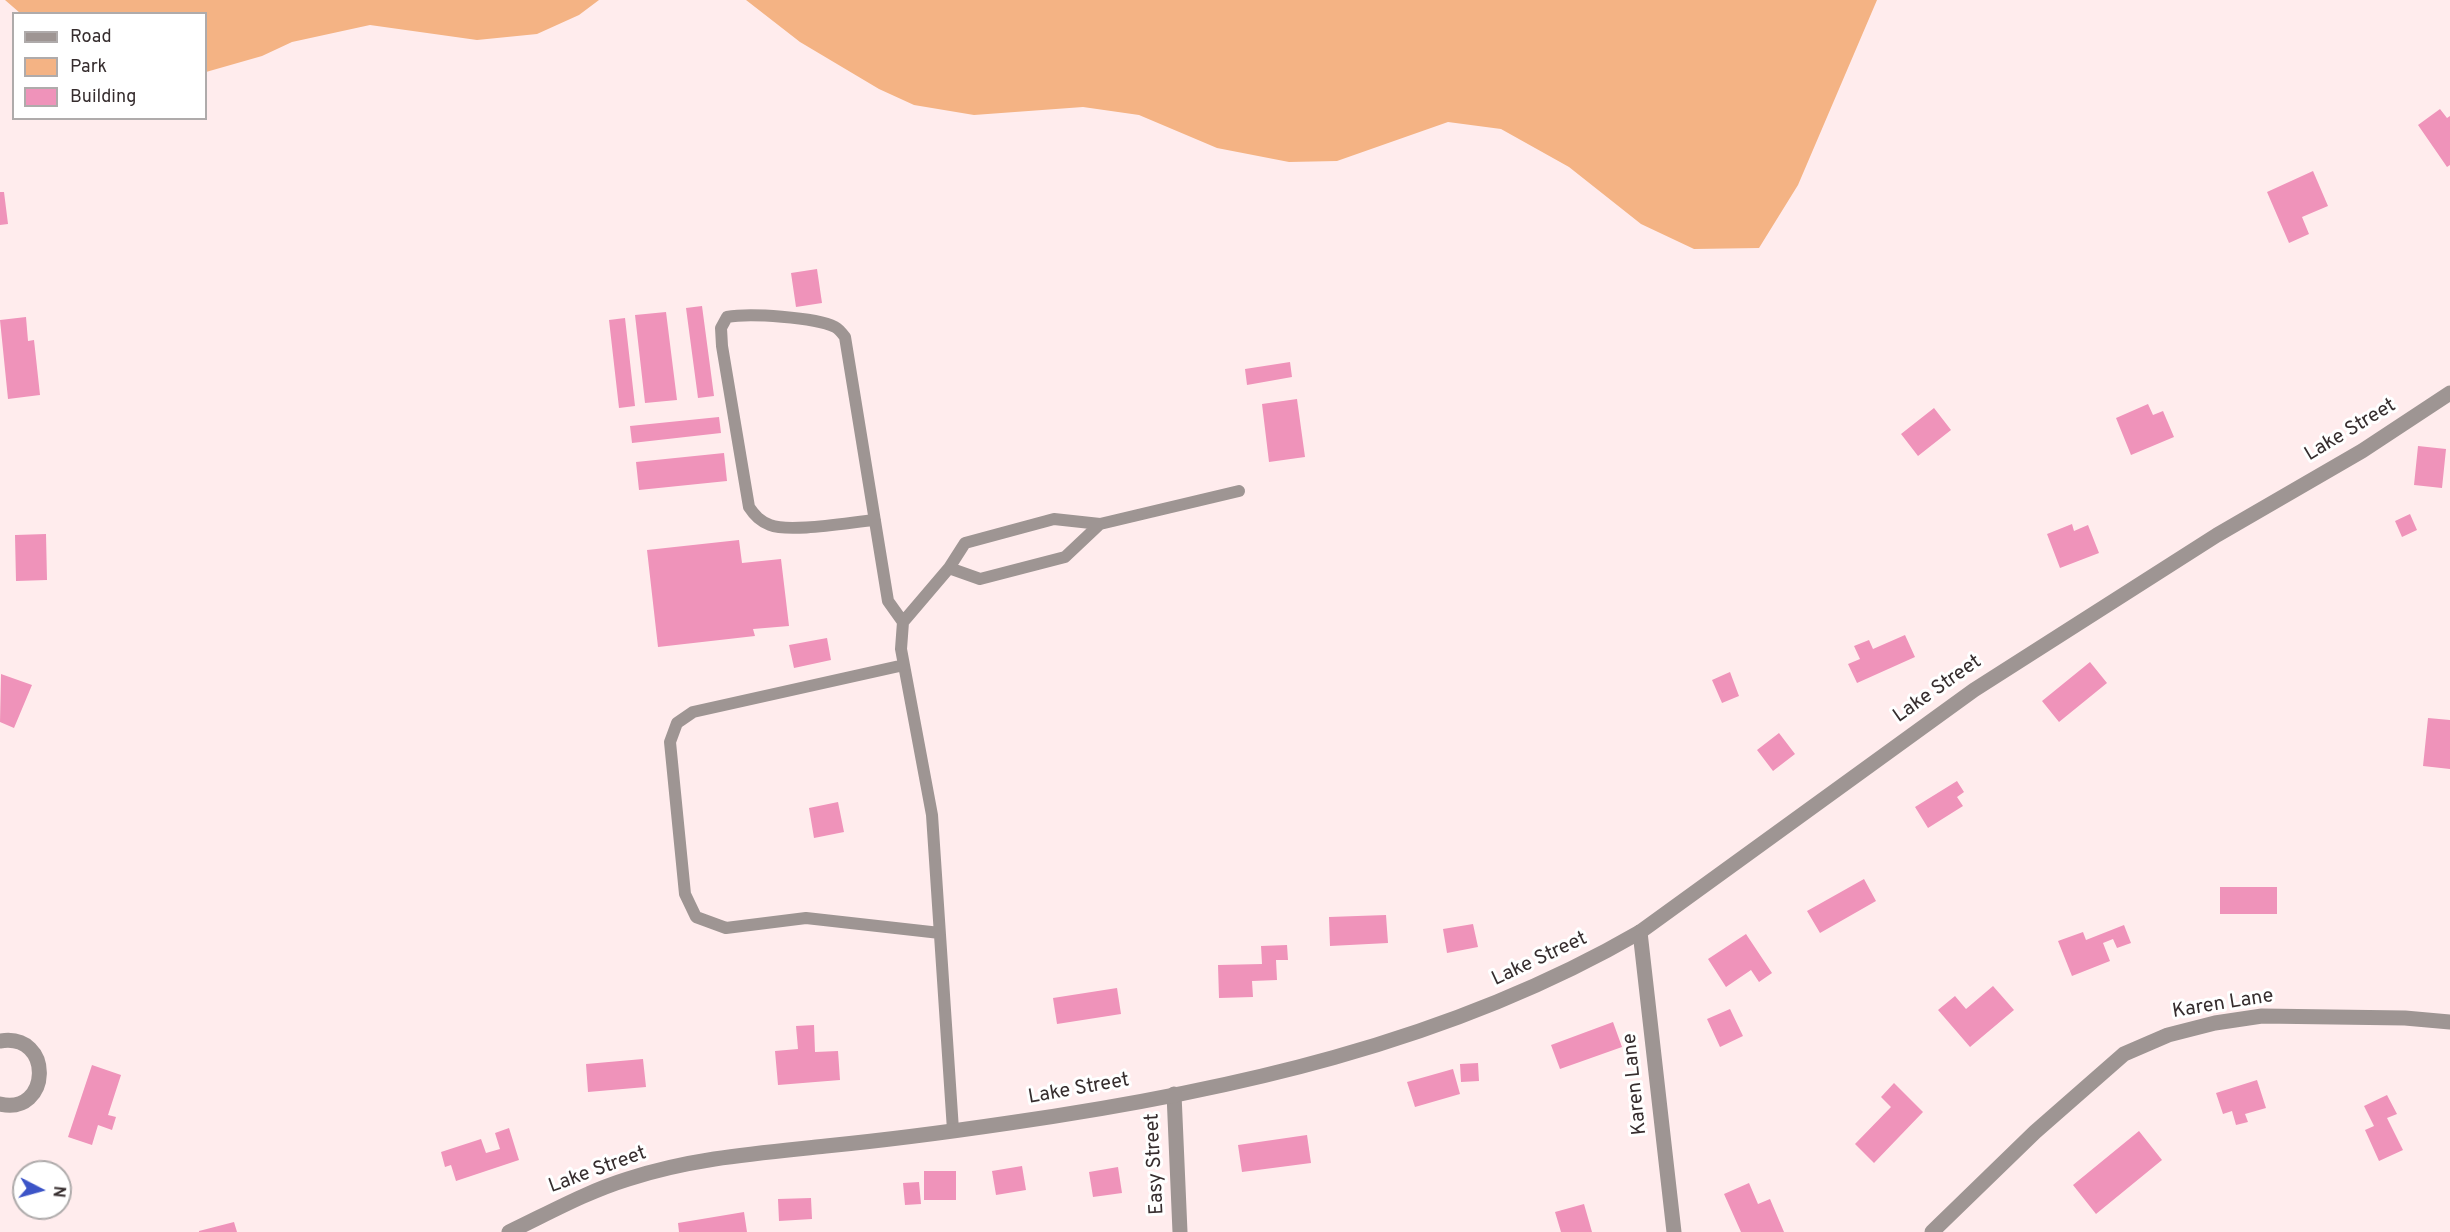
<!DOCTYPE html>
<html>
<head>
<meta charset="utf-8">
<style>
	body { margin:0 }
	#map { position:relative; width:2450px; height:1232px; overflow:hidden; background:#ffeced; font-family:Overpass,sans-serif }
	canvas { display:block }
	.legend { position:absolute; left:12px; top:12px; width:195px; height:108px; box-sizing:border-box; background:#fff; border:2px solid #afabab; margin:0; padding:8px 10px; list-style:none; font-size:18px; color:#362d2e }
	.legend li { display:flex; align-items:center; gap:12px; height:30px }
	.legend b { width:30px; border:2px solid #afabab }
	.north { position:absolute; left:12px; top:1160px; width:60px; height:60px; box-sizing:border-box; background:#fff; border:2px solid #afabab; border-radius:50%; rotate:96deg; font-size:16px; font-weight:700; line-height:24px; text-align:center; color:#362d2e }
	.north::after { content:''; display:block; margin:auto; width:21px; height:27px; background:#3c54c7; clip-path:polygon(50% 0,100% 100%,50% 72%,0 100%) }
</style>
</head>
<body>
<div id="map">
<canvas width="2450" height="1232"></canvas>
<ul class="legend">
<li><b style="height:8px;background:#9e9593"></b>Road</li>
<li><b style="height:16px;background:#f4b384"></b>Park</li>
<li><b style="height:16px;background:#ef93ba"></b>Building</li>
</ul>
<div class="north">N</div>
</div>
<script>
const c = document.querySelector('canvas').getContext('2d');
c.lineJoin = 'round';
function fillPath(path, color) { c.fillStyle = color; c.fill(path, 'evenodd'); }
function trace(path, color, width, dash) { c.strokeStyle = color; c.lineWidth = width; c.lineCap = dash ? 'butt' : 'round'; c.setLineDash(dash || []); c.stroke(path); }
function write(font, color, halo, rows, align = 'center') {
  c.font = font + ' Overpass,sans-serif'; c.lineWidth = 6; c.setLineDash([]); c.textBaseline = 'middle'; c.strokeStyle = halo; c.fillStyle = color; for (const [text, x, y, turn = 0] of rows) {
    c.save(); c.translate(x, y); c.rotate((+turn || 0) * Math.PI / 180); c.textAlign = isNaN(turn) ? turn : align; if (halo) c.strokeText(text, 0, 0); c.fillText(text, 0, 0); c.restore();
  }
}
fillPath(new Path2D(`
	M5 0H599L579 15 537 34 477 40 370 25 292 42 262 56 206 72V14L20 13Z
	M746 0H1877L1798 185 1759 248 1694 249 1641 224 1569 167 1501 129 1448 122 1337 161 1289 162 1217 148 1139 115 1083 107 974 115 914 105 879 89 800 42Z`), '#f4b384');
fillPath(new Path2D(`
	M2440 109 2447 118 2450 116V165L2447 167 2418 125Z
	M2313 171 2328 206 2302 217 2309 234 2289 243 2267 192Z
	M0 192H4L8 224 0 225Z
	M817 269 822 303 796 307 791 273Z
	M702 306 714 396 698 398 686 308Z
	M666 312 677 400 645 403 635 315Z
	M26 317 28 341 34 340 40 395 8 399 0 320Z
	M625 318 635 406 619 408 609 320Z
	M1290 362 1292 377 1247 385 1245 369Z
	M1297 399 1305 457 1269 462 1262 404Z
	M2148 404 2153 415 2163 411 2174 437 2131 455 2116 418Z
	M1934 408 1951 430 1918 456 1901 434Z
	M719 417 721 433 632 443 630 426Z
	M2418 446 2446 449 2442 488 2414 485Z
	M724 453 727 481 639 490 636 462Z
	M2410 514 2417 530 2402 537 2395 521Z
	M2072 524 2074 531 2088 525 2099 553 2060 568 2047 534Z
	M46 534 47 580 16 581 15 535Z
	M739 540 742 563 781 559 789 626 753 629 755 636 658 647 647 550Z
	M1905 635 1915 657 1857 683 1848 664 1860 659 1854 646 1869 640 1873 649Z
	M827 638 831 660 794 668 789 645Z
	M2090 662 2107 683 2059 722 2042 701Z
	M1730 672 1739 696 1722 703 1712 680Z
	M1 674 32 685 14 728 0 722Z
	M2428 718 2450 720V769L2423 766Z
	M1779 733 1795 754 1773 771 1757 750Z
	M1957 781 1964 792 1957 797 1963 806 1928 828 1915 807Z
	M838 802 844 832 814 838 809 808Z
	M1864 879 1876 901 1820 933 1807 911Z
	M2220 887H2277V914H2220Z
	M1386 915 1388 943 1330 946 1329 917Z
	M1473 924 1478 947 1447 953 1443 929Z
	M2124 925 2131 943 2117 948 2113 939 2103 943 2110 961 2072 976 2058 941 2083 932 2086 940Z
	M1746 934 1772 973 1759 982 1751 970 1726 987 1708 959Z
	M1287 945 1288 960H1276L1277 980 1252 981 1253 997 1219 998 1218 965 1262 964 1261 946Z
	M1993 986 2014 1010 1970 1047 1938 1010 1955 996 1966 1009Z
	M1117 988 1121 1014 1057 1024 1053 998Z
	M1730 1009 1743 1036 1720 1047 1707 1019Z
	M1613 1022 1622 1047 1560 1069 1551 1045Z
	M814 1025 815 1052 838 1051 840 1080 778 1085 775 1051 798 1049 796 1026Z
	M643 1059 646 1087 588 1092 586 1064Z
	M1478 1063 1479 1081 1461 1082 1460 1064Z
	M92 1065 121 1075 108 1115 116 1117 112 1130 98 1125 92 1145 68 1137Z
	M1453 1069 1460 1094 1415 1107 1407 1082Z
	M2257 1080 2266 1108 2245 1114 2248 1122 2236 1125 2232 1111 2223 1114 2216 1093Z
	M1894 1083 1923 1112 1874 1163 1855 1144 1891 1107 1881 1097Z
	M2387 1095 2397 1114 2387 1118 2403 1150 2379 1161 2365 1130 2374 1126 2364 1106Z
	M509 1128 519 1160 456 1181 451 1165 445 1167 441 1152 481 1139 486 1153 500 1149 495 1133Z
	M2139 1131 2162 1160 2096 1214 2073 1185Z
	M1307 1135 1311 1163 1242 1172 1238 1145Z
	M1022 1166 1026 1190 996 1195 992 1171Z
	M1118 1167 1122 1193 1093 1197 1089 1172Z
	M924 1171H956V1200H924Z
	M919 1182 921 1204 905 1205 903 1183Z
	M1749 1183 1758 1204 1770 1199 1784 1232H1741L1724 1194Z
	M811 1198 812 1219 779 1221 778 1199Z
	M1584 1204 1592 1232H1561L1555 1212Z
	M744 1212 747 1232H679L678 1223Z
	M234 1222 237 1232H199V1231Z`), '#ef93ba');
trace(new Path2D(`
	M875 520C851 522 790 533 770 525 760 521 755 516 749 507L722 346 721 328 727 317C749 313 815 317 835 327 839 329 842 333 845 337L888 601 903 622
	M949 568 965 543 1054 519 1100 524
	M904 665 693 712 677 723 670 742 685 894 696 917 726 928 806 918 940 933
	M953 1130 932 815 901 649 903 622 949 568 980 579 1065 557 1100 524 1239 491`), '#9e9593', 12);
trace(new Path2D(`
	M1640 932 1674 1232
	M0 1041C54 1032 51 1116 0 1104
	M1174 1094 1180 1232
	M1932 1232 2035 1132 2124 1054 2168 1035 2215 1023 2262 1016 2405 1018 2450 1022`), '#9e9593', 15);
trace(new Path2D(`
	M509 1232C549 1213 586 1192 628 1179 692 1158 760 1153 826 1146 887 1140 948 1132 1009 1123 1225 1092 1449 1043 1640 932L1974 690 2217 535 2362 451 2450 393`), '#9e9593', 15);
write('20px', '#362d2e', '#fff', [
	["Lake Street",2351,431,-31],
	["Lake Street",1938,690,-35],
	["Lake Street",1540,960,-25],
	["Karen Lane",2223,1005,-9],
	["Karen Lane",1636,1084,-96],
	["Lake Street",1079,1090,-10],
	["Easy Street",1156,1164,-93],
	["Lake Street",598,1171,-20]
]);
</script>
</body>
</html>
